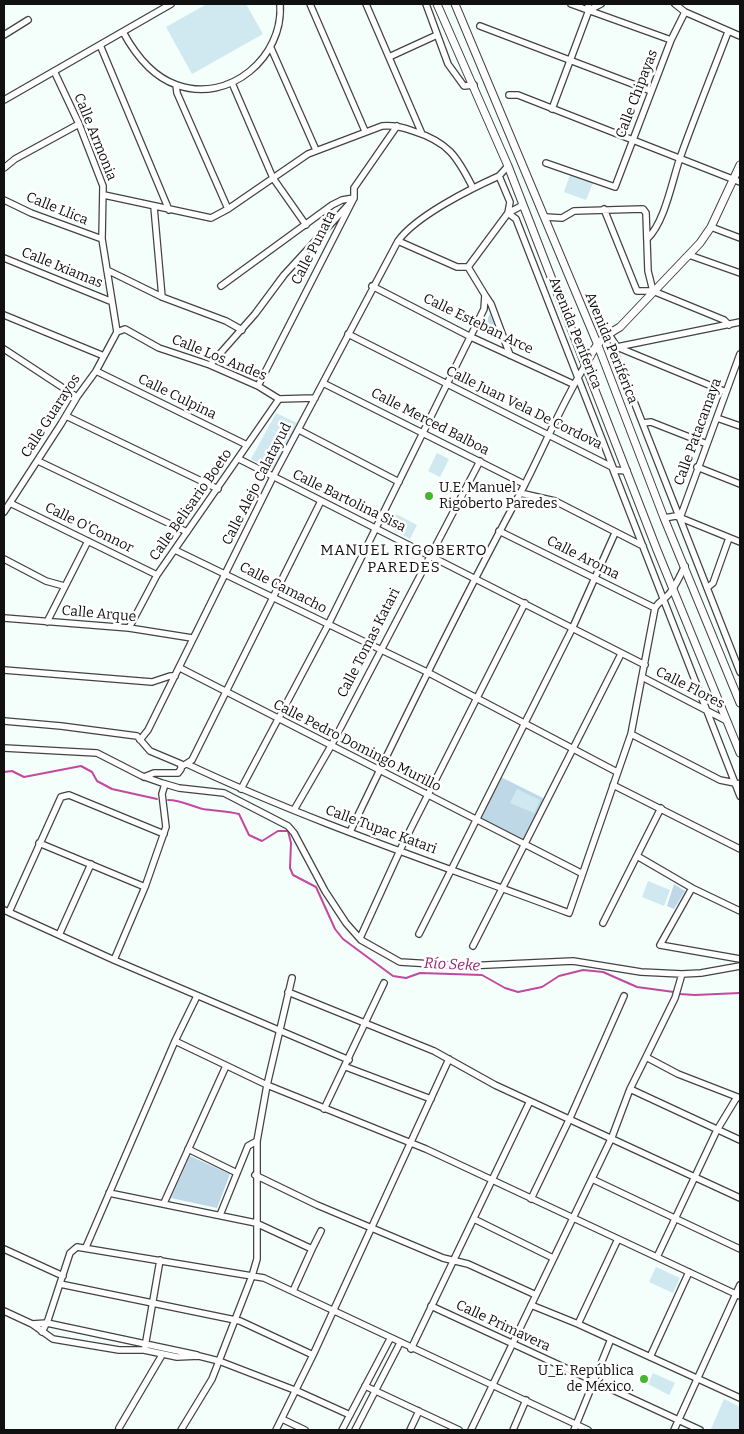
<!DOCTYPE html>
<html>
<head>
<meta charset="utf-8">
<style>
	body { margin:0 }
	#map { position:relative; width:744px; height:1434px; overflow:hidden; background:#f4fefb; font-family:Bitter,serif }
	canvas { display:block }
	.frame { position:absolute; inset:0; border:5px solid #101010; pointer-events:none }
</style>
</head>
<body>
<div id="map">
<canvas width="744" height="1434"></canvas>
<div class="frame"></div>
</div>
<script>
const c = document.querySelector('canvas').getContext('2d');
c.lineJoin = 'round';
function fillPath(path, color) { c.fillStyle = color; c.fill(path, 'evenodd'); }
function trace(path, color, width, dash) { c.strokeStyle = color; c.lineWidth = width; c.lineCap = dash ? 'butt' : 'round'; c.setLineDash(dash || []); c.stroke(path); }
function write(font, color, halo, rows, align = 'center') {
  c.font = font + ' Bitter,serif'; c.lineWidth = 5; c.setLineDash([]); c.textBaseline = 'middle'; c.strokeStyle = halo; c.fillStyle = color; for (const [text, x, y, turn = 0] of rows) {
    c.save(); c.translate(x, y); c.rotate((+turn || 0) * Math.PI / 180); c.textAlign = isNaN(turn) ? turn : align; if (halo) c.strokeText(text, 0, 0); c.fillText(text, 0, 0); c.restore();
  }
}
fillPath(new Path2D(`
	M490 314 500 341 481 331Z
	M501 777 545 799 524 841 480 819Z
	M674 884 685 891 674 909 667 906Z
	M190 1156 230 1174 217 1208 171 1198Z`), '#bfd8e7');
fillPath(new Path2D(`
	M207 4H246L263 34 192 74 166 27Z
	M570 175 593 183 586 200 564 192Z
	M276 413 297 423 290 438 269 429 289 440 273 471 251 459Z
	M437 453 449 459 440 477 428 471Z
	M396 514 417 525 410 539 389 527Z
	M517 789 540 800 534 813 510 803Z
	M648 881 670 890 664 906 642 897Z
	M656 1267 680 1278 673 1293 649 1282Z
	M653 1373 675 1383 669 1395 648 1384Z
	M724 1399 740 1407V1430L711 1429Z`), '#d0e8ef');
trace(new Path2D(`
	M4 772 12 771 24 777 81 766 92 772 97 781 112 789 157 799
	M168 800C181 800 191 806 203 809 215 811 227 811 239 814L249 835 262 841 278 831H288L291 843 290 868 293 875 316 887 335 929 343 939 393 976 406 978 420 973 482 975 505 988 518 992 542 987 559 976 583 970 603 972 637 987 674 992
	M679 994 695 995 740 993`), '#c349a0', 2);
const minor = new Path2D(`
	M310 4 365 131
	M366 4 422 134
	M426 4 448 64 464 86 474 85
	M571 4 671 40
	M675 4 685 12 740 36
	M589 10 601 4
	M480 26 651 91
	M123 32C135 54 153 77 177 85 229 104 284 57 280 4
	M4 35 28 20
	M100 45 169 210
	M271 48 316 150
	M389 57 437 35
	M54 71 79 124 103 186 102 239 117 332
	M232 83 273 178 306 225
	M176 85 177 93 228 209
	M509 95H518L740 182
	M4 100 171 4
	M552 109 589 10 588 4
	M546 163 615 187 671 40 685 12
	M4 168 15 159 79 124
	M104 195 211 218 228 209 308 154 382 126C393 125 402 127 413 131 448 142 457 156 473 188
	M4 200 31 213 102 239
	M523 205 508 213 516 219 614 470 627 471
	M154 207 162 297
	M604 209 637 291H653L724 320 729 325
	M545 217 562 218 574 211 643 209 646 213 648 271 653 291
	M711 227 740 238
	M647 239C665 222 672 181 680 158 695 116 712 74 728 32
	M398 241 457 267H468
	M689 255 740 273
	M4 258 110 301
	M468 267 508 213 510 202 499 176 508 166
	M107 270 162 297 226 321 242 330
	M221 286 332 205 342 200 354 198
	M372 286 471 337 573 384
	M485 295 491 304 510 355
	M4 315 104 356
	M117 332 125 329 159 348 210 365 258 386 279 399 315 398
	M608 333 617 347 740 322
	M348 334 612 467 740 796
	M4 349 77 397
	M210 365 255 314 284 275 350 203
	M96 371 247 445
	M323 383 524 484
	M258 386 354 198V188L397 126
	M726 392 617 347 615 353 740 672
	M66 416 218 489
	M717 418 740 426
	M643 423 651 422 707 444
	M299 430 399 482
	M239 459 645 665
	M38 461 187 532
	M697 467 740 484
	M520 493 555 501 643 546
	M10 503 157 575
	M4 512 61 424 77 397 96 371 117 332
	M664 518 676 516 740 542
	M680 518 740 354
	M499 531 655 608
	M175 550 429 673 617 772
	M4 559 46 581 64 586
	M707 588 713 583 729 538
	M4 618 129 628 192 638
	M47 622 88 541
	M129 628 157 575 279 399
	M180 668 581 873
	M4 670 152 682 170 676H175
	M642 677 727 721
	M4 721 61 726 137 736 150 751 181 764V769L178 773H154L144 777
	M631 734 720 780 740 784
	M140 740 148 730 273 477 398 241C416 216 470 189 499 176
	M4 748 97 753 142 776 162 783 179 788 224 793 288 826 294 833 325 891 346 923 361 940 400 962 465 966 573 961 641 972 682 974 701 973 740 966
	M187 764C310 822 441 865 569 913L631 734 655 608C659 601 664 600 669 594 676 586 680 575 685 566
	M181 767 192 760 321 501
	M613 785 740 849
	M241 789 328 625 484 309 485 295 468 267
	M294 810 331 746 480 461
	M350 832C406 715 463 599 524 486 545 445 562 403 586 364
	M39 843 145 887 114 960
	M637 856 692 888 740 911
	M145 887 166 827 162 794 165 784
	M692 888 660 945 740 959
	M4 910 114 960 349 1060
	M9 912 61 797 69 795 164 834
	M603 923 661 808
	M419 934 572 629 615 533
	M59 935 91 864
	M360 938 402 846 525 603
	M473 946 621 654
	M682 974 675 998 646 1057 678 1074 740 1098
	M288 992 434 1051 495 1085 740 1198
	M175 1041 267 1085 426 1149 740 1296
	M346 1067 431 1099
	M630 1089 740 1140
	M324 1109 384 983
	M188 1149 237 1173
	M255 1175 317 1205 443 1258 468 1264 536 1295
	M592 1179 740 1249
	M109 1193 256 1223 312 1249 293 1291
	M531 1199 570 1118 624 996
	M164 1203 226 1066
	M220 1215 248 1146 257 1141
	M474 1219 553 1258
	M86 1247 175 1041 197 996
	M4 1249 63 1276
	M312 1249 321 1231
	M657 1257 717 1130 737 1097
	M60 1284 240 1321 313 1355
	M531 1305 578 1324 740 1398
	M431 1306 700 1430
	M4 1311 32 1324 53 1339 119 1350H144L177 1357 199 1356 219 1361 297 1391 350 1415
	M32 1324 47 1323 197 1355
	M578 1324 618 1239
	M42 1332 48 1320 70 1253 77 1247 264 1278 588 1430
	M145 1347 160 1260
	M411 1349 530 1101
	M650 1357 689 1272
	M365 1386 459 1430
	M282 1419 305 1430
	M119 1428 162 1355
	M181 1430 212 1379 252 1276 257 1259V1141L267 1085 292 978
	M276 1430 313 1355 449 1059
	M342 1430 390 1339
	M355 1430 400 1343
	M410 1430 419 1411
	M471 1430 612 1137 630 1089 646 1057
	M513 1430 526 1400
	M574 1430 611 1339
	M674 1430 740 1285`);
const tertiary = new Path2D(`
	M437 4 508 166 657 550 740 753
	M455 4 597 343 664 518 740 703
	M586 364C596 344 601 338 620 327L700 243 711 227 740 165`);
trace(minor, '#434343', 8);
trace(tertiary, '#434343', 9);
trace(minor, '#fff', 5.5);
trace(tertiary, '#fff', 7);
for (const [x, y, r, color] of [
	[429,496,5,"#48b532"],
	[644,1379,5,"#48b532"]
]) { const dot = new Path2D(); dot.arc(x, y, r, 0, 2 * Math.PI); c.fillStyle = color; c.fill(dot); trace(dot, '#fff', 2); }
write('14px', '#101010', '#fff', [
	["Calle Chipayas",637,94,-69],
	["Calle Armonia",95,137,68],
	["Calle Llica",57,209,22],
	["Calle Punata",314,248,-63],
	["Calle Ixiamas",62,268,22],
	["Calle Esteban Arce",478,324,26],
	["Avenida Periferica",575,333,68],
	["Avenida Periférica",611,348,68],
	["Calle Los Andes",219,358,22],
	["Calle Culpina",177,397,26],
	["Calle Juan Vela De Cordova",524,408,26],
	["Calle Guarayos",51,416,-57],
	["Calle Merced Balboa",430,422,27],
	["Calle Patacamaya",698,432,-70],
	["Calle Alejo Calatayud",257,484,-63],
	["Calle Bartolina Sisa",349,501,26],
	["Calle Belisario Boeto",191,505,-55],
	["Calle O'Connor",89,528,26],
	["Calle Aroma",583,558,27],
	["Calle Camacho",283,588,27],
	["Calle Arque",99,614,5],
	["Calle Tomas Katari",369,643,-63],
	["Calle Flores",690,688,27],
	["Calle Pedro Domingo Murillo",357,746,27],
	["Calle Tupac Katari",381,830,20],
	["Calle Primavera",503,1326,25]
]);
write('14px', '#101010', '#fff', [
	["U.E. Manuel",439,488],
	["Rigoberto Paredes",439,504],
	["U_E. República",634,1371,"right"],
	["de México.",634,1387,"right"]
], 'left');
c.letterSpacing = '1px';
write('15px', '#101010', '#fff', [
	["MANUEL RIGOBERTO",404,551],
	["PAREDES",404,568]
]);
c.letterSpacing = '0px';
write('italic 15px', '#982272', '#fff', [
	["Río Seke",452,965,3]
]);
</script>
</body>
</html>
